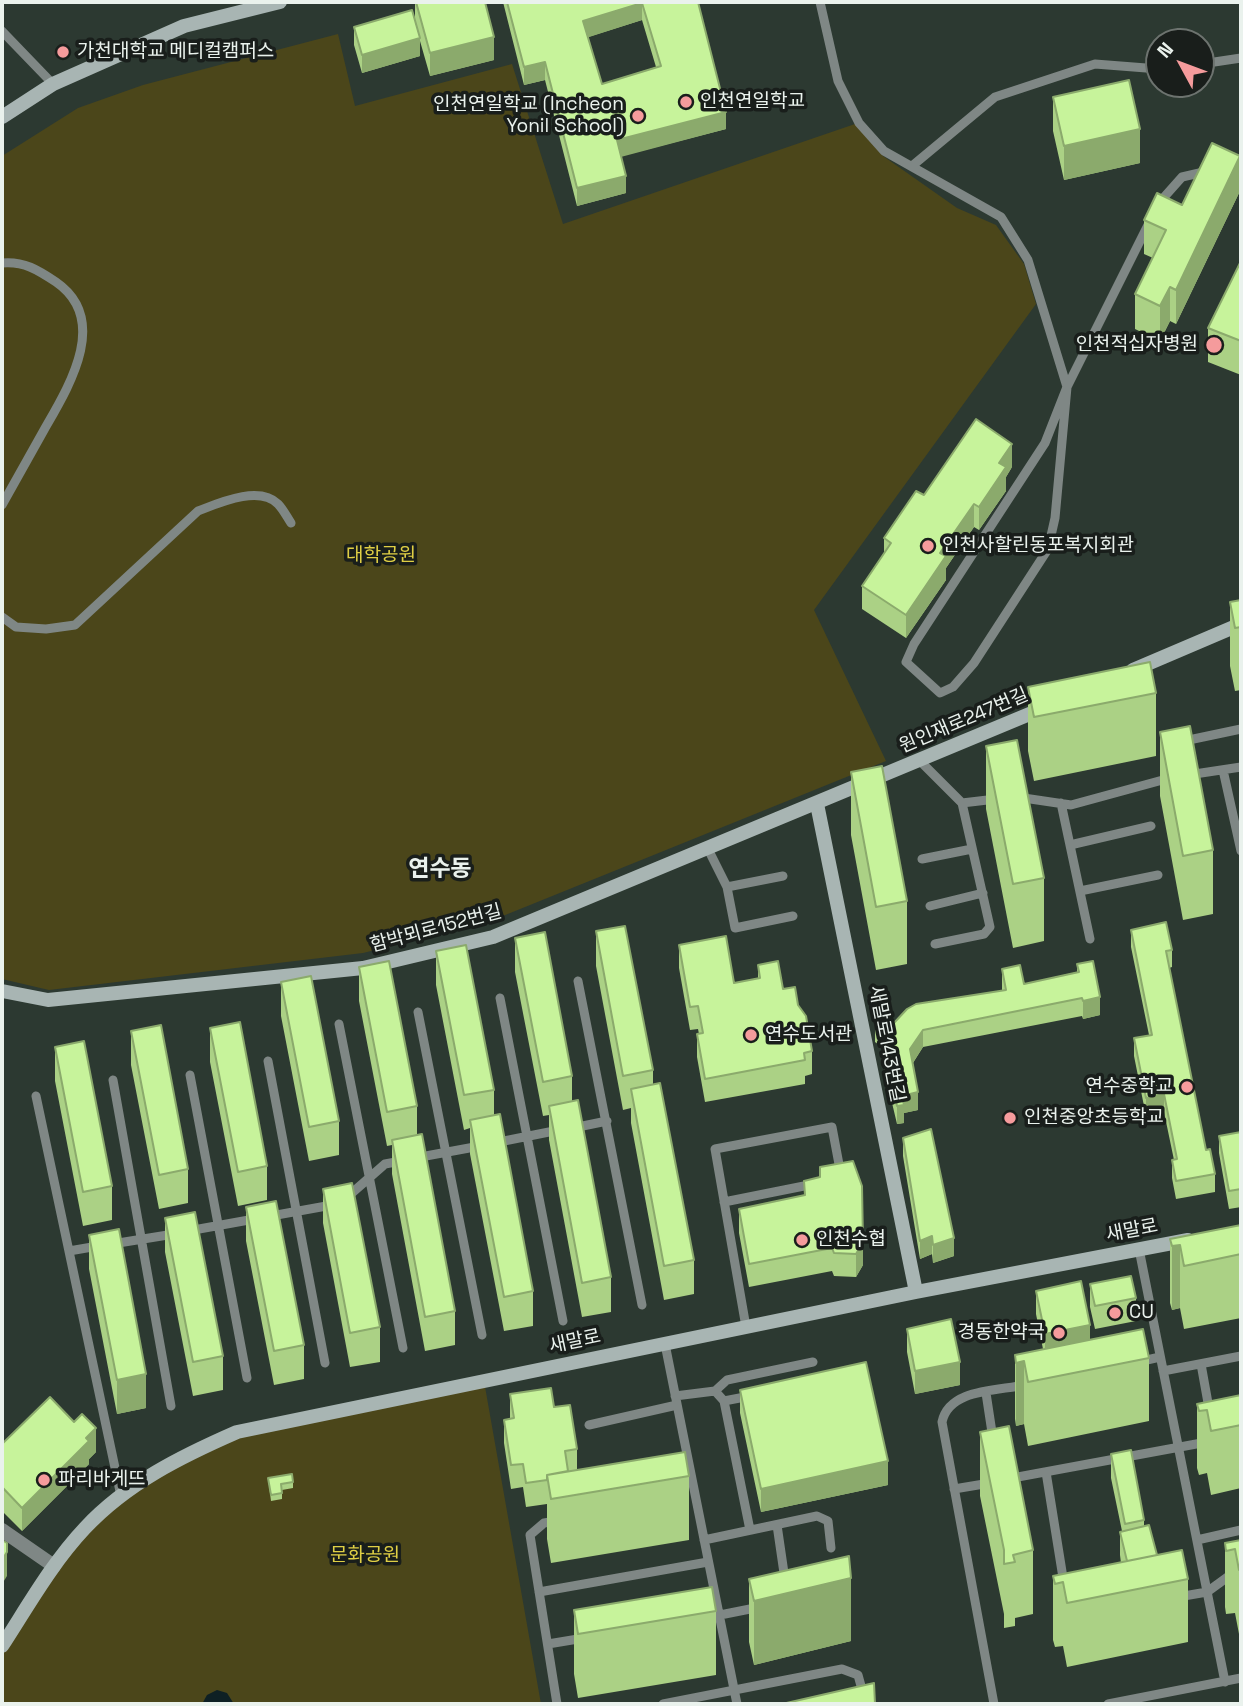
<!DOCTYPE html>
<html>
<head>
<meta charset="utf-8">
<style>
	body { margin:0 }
	#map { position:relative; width:1243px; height:1706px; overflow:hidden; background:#2c3931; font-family:"Space Grotesk",sans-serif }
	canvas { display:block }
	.frame { position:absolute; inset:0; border:4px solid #eaf2ed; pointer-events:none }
	.north { position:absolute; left:1145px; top:28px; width:70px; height:70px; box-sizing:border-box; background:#191e1b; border:2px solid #6d736f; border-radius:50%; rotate:311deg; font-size:19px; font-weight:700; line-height:28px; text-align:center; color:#eaf2ed }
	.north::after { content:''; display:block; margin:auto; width:24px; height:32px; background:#f59b9c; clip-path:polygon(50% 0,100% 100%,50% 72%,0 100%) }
</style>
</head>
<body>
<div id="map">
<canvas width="1243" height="1706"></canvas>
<div class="frame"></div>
<div class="north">N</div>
</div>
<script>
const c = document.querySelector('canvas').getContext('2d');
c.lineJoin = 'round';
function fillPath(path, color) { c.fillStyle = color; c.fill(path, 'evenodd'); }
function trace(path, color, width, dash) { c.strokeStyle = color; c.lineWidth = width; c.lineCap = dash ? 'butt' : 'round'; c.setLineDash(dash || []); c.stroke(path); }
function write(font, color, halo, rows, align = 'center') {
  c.font = font + ' "Space Grotesk","Noto Sans KR",sans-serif'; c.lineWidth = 7; c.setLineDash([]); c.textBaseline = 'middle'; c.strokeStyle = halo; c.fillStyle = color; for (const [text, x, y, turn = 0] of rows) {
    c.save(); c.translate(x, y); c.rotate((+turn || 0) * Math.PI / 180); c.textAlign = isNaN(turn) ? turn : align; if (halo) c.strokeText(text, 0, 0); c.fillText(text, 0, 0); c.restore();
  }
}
fillPath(new Path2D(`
	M338 34 355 106 512 64 563 224 855 124 883 156 957 208 996 225 1024 264 1036 304 814 610 886 761 488 922 363 953 49 990 2 979V156L78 108 143 85Z
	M484 1381 541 1704H2V1646L54 1566 121 1496 237 1432Z`), '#4b461a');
fillPath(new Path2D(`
	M217 1690 227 1693 234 1704H202L207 1695Z`), '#0e2024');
trace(new Path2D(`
	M820 2 838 81 859 123 884 151 1001 217 1028 260 1067 387 1149 223
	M2 31 53 84
	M1201 64 1241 58
	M912 166 995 97 1095 64 1159 69
	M1158 204 1182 177 1208 171
	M2 263C24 261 38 270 56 282 111 320 68 388 44 430 30 455 16 480 2 505
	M1067 387 1055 518 1048 549 974 663 953 687 940 693 906 662 914 644 1045 443Z
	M2 617 16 627 46 629 75 625 198 511C219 503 259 485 278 504 283 509 287 517 291 523
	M1184 741 1241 729
	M920 761 962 803 996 799
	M1223 770 1241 851
	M1188 775 1241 767
	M1017 797 1071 805 1170 778
	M1061 803 1090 939
	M1070 845 1151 826
	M708 849 727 887 735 928 793 916
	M922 859 972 849
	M727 887 783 876
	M1080 891 1158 875
	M930 906 983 893
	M935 944 984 934 990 927 962 803
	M578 981 642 1305
	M500 998 563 1321
	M418 1012 482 1335
	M339 1024 403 1348
	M268 1061 325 1363
	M190 1075 247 1378
	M113 1080 171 1406
	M36 1096 121 1496
	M573 1128 607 1121
	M494 1143 559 1130
	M415 1158 480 1146
	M345 1199 385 1164 401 1161
	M724 1202 814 1184
	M188 1231 332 1205
	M112 1244 174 1234
	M1139 1249 1225 1682
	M69 1251 98 1246
	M746 1327 715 1149 832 1127 841 1175
	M665 1344 737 1704
	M1138 1362 1160 1357
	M1201 1364 1210 1414
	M1163 1371 1241 1356
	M715 1391 724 1401 750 1396
	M986 1393 993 1439
	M675 1396 715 1391 727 1380 813 1362
	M724 1401 750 1530
	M589 1425 677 1405
	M1046 1472 1064 1584
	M1007 1479 1207 1442
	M954 1489 990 1483
	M556 1521 544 1523 530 1535 557 1704
	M777 1525 784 1573 792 1577
	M704 1540 817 1516 828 1521 831 1548
	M1197 1540 1241 1530
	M539 1592 708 1562
	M1178 1597 1207 1592 1229 1576 1241 1573
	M715 1616 760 1607
	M548 1644 584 1638
	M663 1704 842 1669 858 1675 866 1704
	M994 1704 942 1422C949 1389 996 1391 1025 1385
	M1108 1704 1241 1678`), '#7f8785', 9);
trace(new Path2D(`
	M2 1530 54 1566`), '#7f8785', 14);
trace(new Path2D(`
	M2 117 53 84 184 26 280 2
	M1133 670 1241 624
	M817 804 916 1292
	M2 991 48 1000 363 968 493 937 1044 708
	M2 1646C28 1606 52 1563 85 1528 127 1483 182 1456 237 1432L916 1292 1188 1240`), '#a8b5b3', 14);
fillPath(new Path2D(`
	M415 2H485L494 60 430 76 420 41V56L362 73 354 45V27L415 19Z
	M503 2H698L726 129 621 156 626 193 577 206 545 80 524 85ZM642 20 656 67 602 84 588 37Z
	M1053 97 1140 163 1064 180 1053 131Z
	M1240 191 1176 324 1170 321 1160 341 1135 329V294L1153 258 1144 254V220L1182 205Z
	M1241 261V375L1208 362V328Z
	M1012 467 1006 477V491L979 530 974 527 946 568V580L906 638 862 609V586L884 553V538L924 495Z
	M1241 600V690L1235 691 1230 666V602Z
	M1028 687 1156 693V756L1034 781 1028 751Z
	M1160 732 1213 850V914L1183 920 1160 796Z
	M986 746 1044 878V941L1013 948 986 809Z
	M851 772 907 901V964L876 970 851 835Z
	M1131 930 1172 950V967L1169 968 1206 1150 1215 1174V1192L1176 1199 1172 1178V1160H1174L1164 1112 1146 1116 1134 1056V1038L1149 1035 1131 947Z
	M596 931 653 1070V1084L694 1260V1294L664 1300 631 1123V1108L623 1110 596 966Z
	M515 938 572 1076V1102L611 1277V1312L582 1317 549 1140V1115L543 1116 515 972Z
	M679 945 734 983 758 978V965L783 989 798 1005 812 1051V1074L805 1076V1084L705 1102 697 1057V1034H699L698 1029 690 1030 679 968Z
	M436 951 494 1090V1116L533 1291V1326L504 1331 470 1154V1128L464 1130 436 985Z
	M1077 964 1100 1015 1083 1019 1082 1016 923 1047 913 1063 918 1110 904 1113V1123L897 1124 884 1069 885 1049 875 1042V1024H893L1002 990V969L1024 984 1077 972Z
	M359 967 417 1106V1135L455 1311V1345L425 1351 392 1174V1145L387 1146 359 1001Z
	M281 982 339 1121V1155L309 1161 281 1016Z
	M210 1028 267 1166V1200L238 1206 210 1062Z
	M131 1031 188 1169V1203L159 1209 131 1065Z
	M55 1047 112 1186V1220L83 1226 55 1081Z
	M1241 1132V1207L1229 1209 1219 1153V1136Z
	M903 1138 954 1256 933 1263 932 1254 920 1259 903 1156Z
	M820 1167 863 1265 856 1277 834 1276 832 1271 749 1287 739 1233V1209L804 1195 820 1177Z
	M323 1189 380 1327V1362L350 1367 323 1223Z
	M246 1207 304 1345V1379L274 1385 246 1241Z
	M165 1218 223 1356V1390L193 1396 165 1252Z
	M1241 1225V1318L1184 1329 1180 1308 1172 1310 1170 1303V1239Z
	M89 1235 146 1408 117 1414 89 1269Z
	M1090 1284 1136 1298V1321L1095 1329 1090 1307Z
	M1036 1291 1090 1340 1149 1358V1421L1028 1446 1024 1424 1016 1426 1015 1419V1355L1043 1349 1036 1314Z
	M907 1329 960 1385 915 1394 907 1352Z
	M740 1390 888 1485 761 1512 740 1413Z
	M510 1394 554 1407 577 1449V1470L689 1476V1540L551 1563 547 1539V1504L526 1507 523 1487 511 1489 504 1443V1420L510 1419Z
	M1241 1395V1488L1211 1495 1207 1473 1199 1475 1197 1468V1404Z
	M980 1432 1033 1550V1614L1015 1618V1626L1004 1628V1614L980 1496Z
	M2 1444 96 1452 89 1459V1464L22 1531 2 1511Z
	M1111 1454 1144 1520V1526L1157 1555 1184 1561 1188 1579V1642L1067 1667 1063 1646 1055 1647 1053 1640V1576L1121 1563 1120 1555V1532L1122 1531 1111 1478Z
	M268 1478 293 1482V1488L282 1490V1499L271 1501Z
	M1241 1540V1634H1239L1235 1613 1226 1614 1225 1607V1543Z
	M749 1579 851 1641 754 1665 749 1642Z
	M574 1610 716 1611V1675L578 1698 574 1674Z`), '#abd185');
fillPath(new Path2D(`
	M642 3V20L583 39V21Z
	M494 37V60L430 76V53Z
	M420 38V56L362 73V55Z
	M545 62V80L524 85V67Z
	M726 112V129L617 158V140Z
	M1140 129V163L1064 180V146Z
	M1240 156V191L1176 324V290Z
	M626 176V193L577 206V188Z
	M1170 287V321L1160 341V306Z
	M1012 444V467L1006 477V491L979 530V507L999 463Z
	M974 504V527L946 568V580L906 638V615L940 553Z
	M1100 997V1015L1083 1019V1001Z
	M923 1030V1047L910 1067V1049Z
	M918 1092V1110L904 1113V1123L897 1124V1106L902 1096Z
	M1164 1094V1112L1146 1116V1098Z
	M932 1236V1254L920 1259V1241Z
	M954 1238V1256L933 1263V1245Z
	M863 1242V1265L856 1277V1254Z
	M1180 1245V1308L1172 1310V1246Z
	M1090 1325V1348L1045 1358V1334Z
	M1024 1361V1424L1016 1426V1363Z
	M960 1362V1385L915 1394V1371Z
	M146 1374V1408L117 1414V1380Z
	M96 1428V1452L89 1459V1464L22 1531V1508Z
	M888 1461V1485L761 1512V1489Z
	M7 1552V1576L2 1584V1560Z
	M851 1578V1641L754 1665V1601Z`), '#8baa6c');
const building = new Path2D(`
	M416 2H485L494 37 430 53Z
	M507 2H698L726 112 617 140 626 176 577 188 545 62 524 67ZM642 3 661 66 602 84 583 21Z
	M412 10 420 38 362 55 354 27Z
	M1129 80 1140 129 1064 146 1053 97Z
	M1212 143 1240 156 1176 290 1170 287 1160 306 1135 294 1166 230 1144 220 1157 193 1182 205Z
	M1241 261V341L1208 328Z
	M976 419 1012 444 999 463 1006 467 979 507 974 504 940 553 946 556 906 615 862 586 891 543 884 538 916 491 924 495Z
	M1241 600V627L1235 628 1230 602Z
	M1150 662 1156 693 1034 717 1028 687Z
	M1190 726 1213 850 1183 856 1160 732Z
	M1017 740 1044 878 1013 884 986 746Z
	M882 766 907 901 876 907 851 772Z
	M1166 922 1172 950 1166 951 1206 1150 1210 1149 1215 1174 1176 1181 1172 1160 1177 1159 1164 1094 1146 1098 1134 1038 1152 1035 1131 930Z
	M625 926 653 1070 623 1076 596 931Z
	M545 932 572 1076 543 1082 515 938Z
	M726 936 734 983 760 978 758 965 778 961 783 989 795 987 798 1005 806 1016 812 1051 804 1053 805 1060 705 1079 697 1034 703 1033 698 1006 690 1007 679 945Z
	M466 945 494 1090 464 1095 436 951Z
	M389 961 417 1106 387 1112 359 967Z
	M1093 961 1100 997 1083 1001 1082 998 923 1030 910 1049 918 1092 902 1096 904 1105 897 1106 884 1051 889 1034 875 1024 878 1016 893 1024 907 1009 916 1004 1006 990 1002 969 1020 965 1024 984 1079 972 1077 964Z
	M311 976 339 1121 309 1127 281 982Z
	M240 1022 267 1166 238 1172 210 1028Z
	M161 1025 188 1169 159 1175 131 1031Z
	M84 1041 112 1186 83 1192 55 1047Z
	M660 1083 694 1260 664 1266 631 1089Z
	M578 1100 611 1277 582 1283 549 1106Z
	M500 1114 533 1291 504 1297 470 1120Z
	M931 1129 954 1238 933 1245 932 1236 920 1241 903 1138Z
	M1241 1132V1189L1229 1191 1219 1136Z
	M422 1134 455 1311 425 1317 392 1140Z
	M853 1161 862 1186 863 1242 856 1254 834 1253 832 1248 749 1264 739 1209 805 1195 804 1181 820 1177V1167Z
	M352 1183 380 1327 350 1333 323 1189Z
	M276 1201 304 1345 274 1351 246 1207Z
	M195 1212 223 1356 193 1362 165 1218Z
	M1241 1225V1254L1184 1266 1180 1245 1172 1246 1170 1239Z
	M119 1229 146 1374 117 1380 89 1235Z
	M1131 1276 1136 1298 1095 1306 1090 1284Z
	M1081 1281 1090 1325 1045 1334 1036 1291Z
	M951 1319 960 1362 915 1371 907 1329Z
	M1143 1329 1149 1358 1028 1382 1024 1361 1016 1363 1015 1355Z
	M866 1362 888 1461 761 1489 740 1390Z
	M551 1388 554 1407 570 1405 577 1449 565 1451 568 1471 547 1475V1480L526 1483 523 1464 511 1465 504 1420 514 1418 510 1394Z
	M1241 1395V1425L1211 1431 1207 1410 1199 1411 1197 1404Z
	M50 1397 74 1422 82 1414 96 1428 86 1438 89 1441 22 1508 2 1487V1444Z
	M1009 1426 1033 1550 1013 1555 1015 1562 1004 1564V1550L980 1432Z
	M1131 1450 1144 1520 1125 1524 1111 1454Z
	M685 1452 689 1476 551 1499 547 1475Z
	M292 1474 293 1482 281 1484 282 1493 271 1495 268 1478Z
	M1149 1525 1157 1555 1127 1561 1120 1532Z
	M2 1540 7 1543V1552L2 1560Z
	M1241 1540V1570H1239L1235 1549 1226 1551 1225 1543Z
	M1182 1550 1188 1579 1067 1603 1063 1582 1055 1584 1053 1576Z
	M849 1556 851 1578 754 1601 749 1579Z
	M712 1587 716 1611 578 1634 574 1610Z
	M874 1683 875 1704H782Z`);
fillPath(building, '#c7f39b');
trace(building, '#8baa6c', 2);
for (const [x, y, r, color] of [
	[63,52,7,"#f59b9c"],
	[686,102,7,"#f59b9c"],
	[638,116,7,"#f59b9c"],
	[1214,345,9,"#f59b9c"],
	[928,546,7,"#f59b9c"],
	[751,1035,7,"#f59b9c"],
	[1187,1087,7,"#f59b9c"],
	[1010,1118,7,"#f59b9c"],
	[802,1240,7,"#f59b9c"],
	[1115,1313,7,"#f59b9c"],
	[1059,1333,7,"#f59b9c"],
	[44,1480,7,"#f59b9c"]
]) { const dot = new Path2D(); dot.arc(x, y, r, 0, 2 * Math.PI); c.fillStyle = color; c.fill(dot); trace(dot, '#191e1b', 2.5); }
write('19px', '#eaf2ed', '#191e1b', [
	["가천대학교 메디컬캠퍼스",77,52],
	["인천연일학교",700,102],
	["인천연일학교 (Incheon",624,105,"right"],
	["Yonil School)",624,127,"right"],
	["인천적십자병원",1198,345,"right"],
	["인천사할린동포복지회관",942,546],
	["연수도서관",765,1035],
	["연수중학교",1173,1087,"right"],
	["인천중앙초등학교",1024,1118],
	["인천수협",816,1240],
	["CU",1129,1313],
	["경동한약국",1045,1333,"right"],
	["파리바게뜨",58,1480]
], 'left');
write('19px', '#dfcf45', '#191e1b', [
	["대학공원",381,556],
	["문화공원",365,1556]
]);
write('19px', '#eaf2ed', '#191e1b', [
	["원인재로247번길",964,721,-23],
	["함박뫼로152번길",436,929,-15],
	["새말로143번길",886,1044,79],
	["새말로",1132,1231,-11],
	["새말로",575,1342,-12]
]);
write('bold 23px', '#eaf2ed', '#191e1b', [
	["연수동",440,870]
]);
</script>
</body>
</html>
